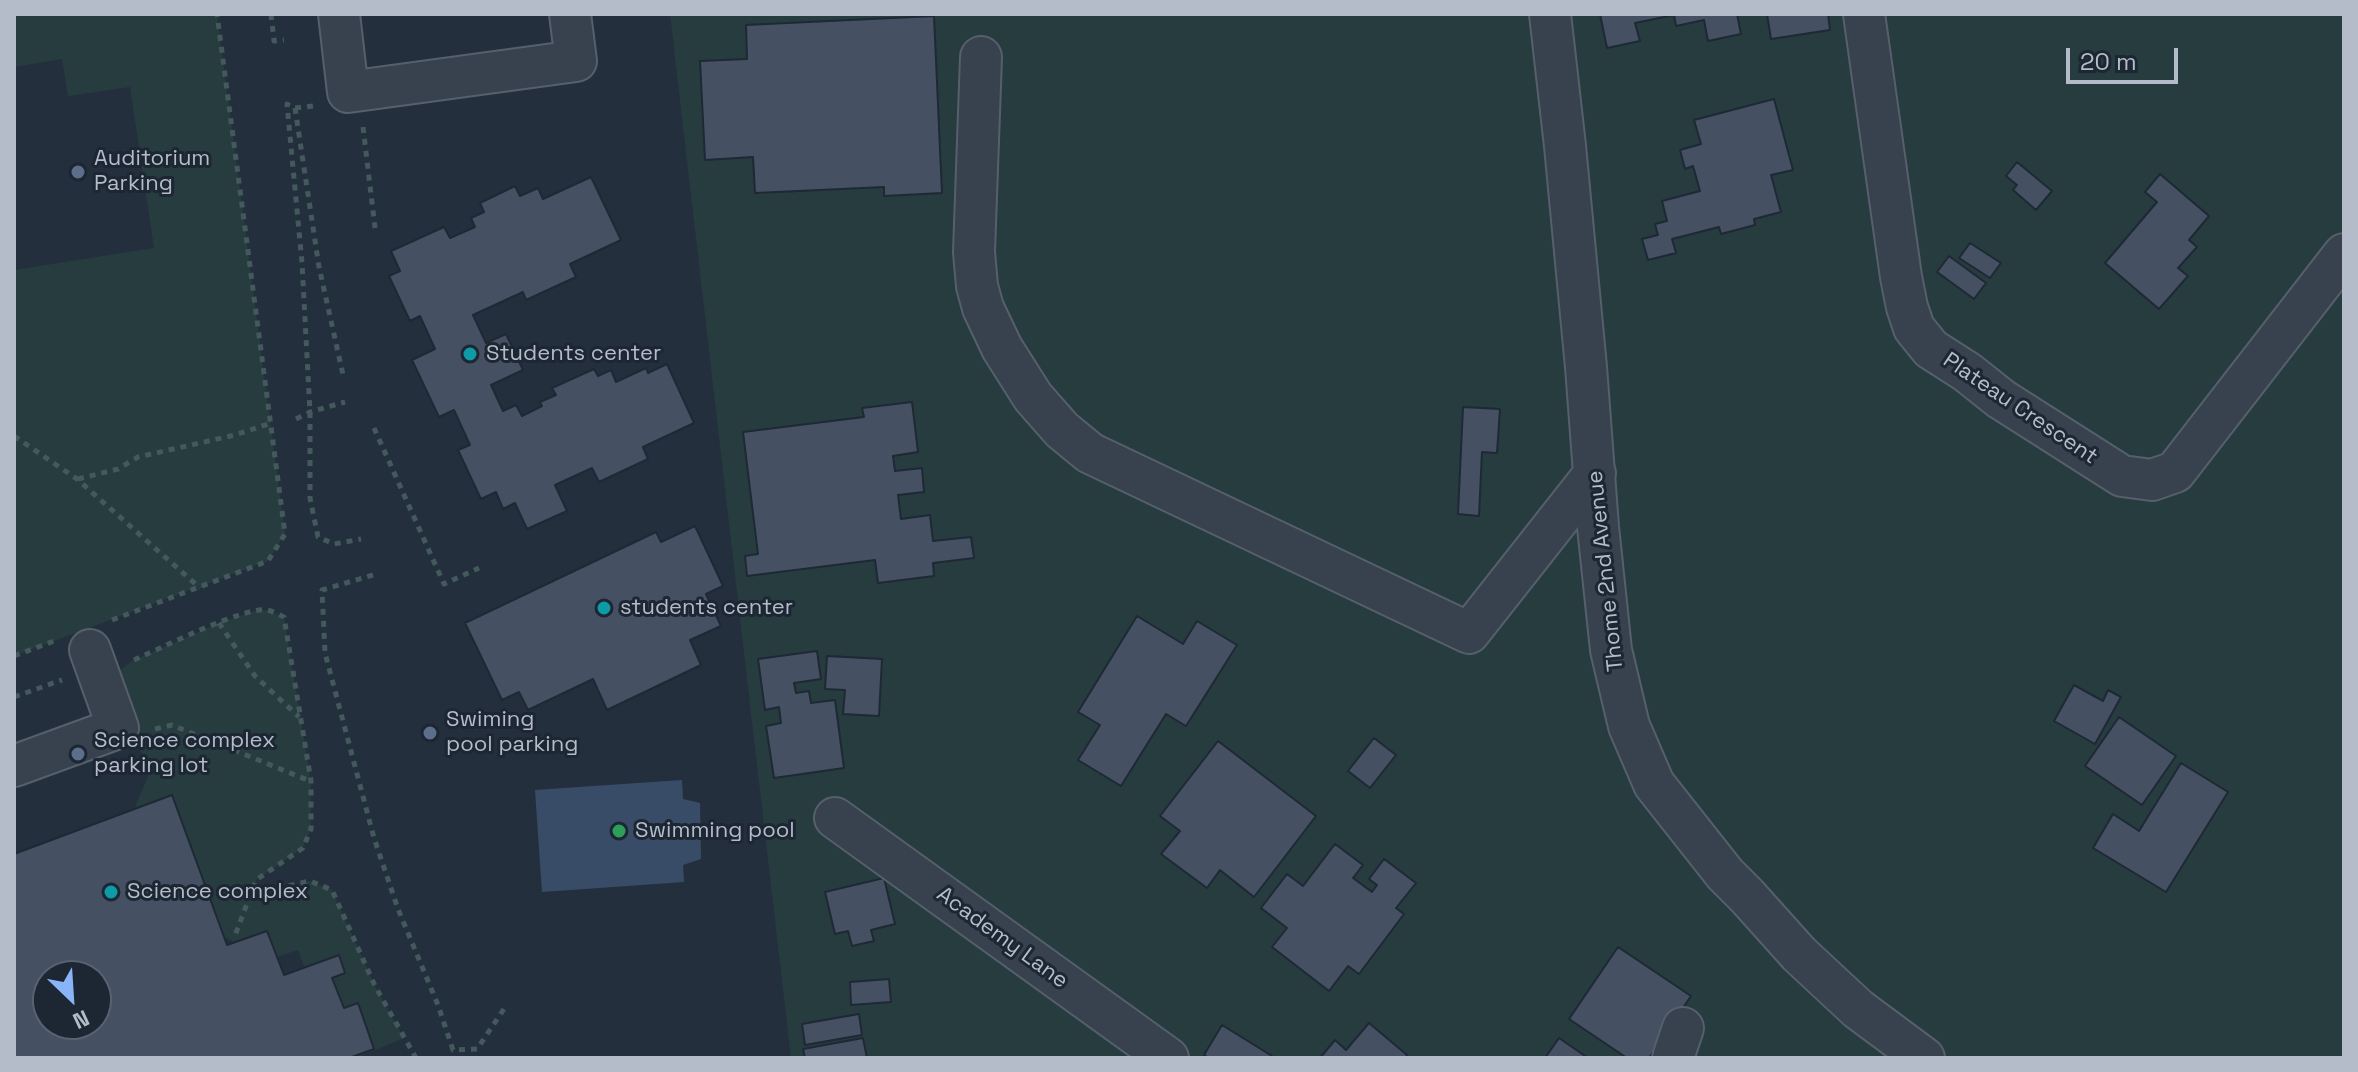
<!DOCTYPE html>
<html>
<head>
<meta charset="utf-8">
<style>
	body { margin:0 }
	#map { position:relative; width:2358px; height:1072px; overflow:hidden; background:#242f3e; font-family:"Space Grotesk",sans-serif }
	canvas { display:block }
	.frame { position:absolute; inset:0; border:16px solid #b4bcc9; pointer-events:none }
	.north { position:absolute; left:32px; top:960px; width:80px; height:80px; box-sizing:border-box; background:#1d2633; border:2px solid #59626f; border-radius:50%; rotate:155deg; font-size:22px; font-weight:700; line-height:32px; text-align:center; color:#b4bcc9 }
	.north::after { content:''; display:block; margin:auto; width:28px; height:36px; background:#8ab4f8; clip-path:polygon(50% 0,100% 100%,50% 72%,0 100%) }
	.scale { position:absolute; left:2066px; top:48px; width:112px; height:36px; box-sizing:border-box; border:4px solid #b4bcc9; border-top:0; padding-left:10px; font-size:24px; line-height:28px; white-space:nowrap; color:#b4bcc9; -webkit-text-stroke:6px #1d2633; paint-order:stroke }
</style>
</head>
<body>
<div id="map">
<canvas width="2358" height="1072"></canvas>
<div class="frame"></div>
<div class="north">N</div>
<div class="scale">20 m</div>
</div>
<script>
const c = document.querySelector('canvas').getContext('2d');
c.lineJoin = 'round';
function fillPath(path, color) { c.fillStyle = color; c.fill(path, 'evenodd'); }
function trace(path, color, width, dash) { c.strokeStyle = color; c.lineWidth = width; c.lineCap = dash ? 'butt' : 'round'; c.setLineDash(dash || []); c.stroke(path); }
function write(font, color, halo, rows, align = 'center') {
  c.font = font + ' "Space Grotesk",sans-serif'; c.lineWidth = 6; c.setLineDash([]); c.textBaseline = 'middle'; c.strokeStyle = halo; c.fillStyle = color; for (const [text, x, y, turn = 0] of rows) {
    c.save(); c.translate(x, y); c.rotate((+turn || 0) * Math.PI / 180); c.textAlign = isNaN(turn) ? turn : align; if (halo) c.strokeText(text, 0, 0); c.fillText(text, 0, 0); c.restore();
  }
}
fillPath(new Path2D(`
	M14 14H217L285 534 268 561 14 656V270L154 248 130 87 68 96 62 59 14 67Z
	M670 14H2344V1058H791Z
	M268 610 284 617 311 781V829L303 848 256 880 254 888H278L310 881 332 890 375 986 404 1038 356 1058H335L334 1049 298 950 255 964C232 934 218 932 181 930L134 809 149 774 113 675 132 661 219 623 254 611Z`), '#263c3f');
fillPath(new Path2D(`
	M682 780 683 799 700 803 701 859 683 865 684 882 542 892 535 790Z`), '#394c67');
const building = new Path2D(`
	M1600 14H1737L1741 34 1708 41 1704 20 1676 26 1674 15 1635 23 1640 41 1607 48Z
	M1767 14H1828L1830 30 1771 39Z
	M934 16 942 193 884 196V187L755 193 753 157 705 160 700 61 747 59 746 25Z
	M1774 99 1793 170 1771 175 1781 212 1754 219 1755 225 1721 234 1719 227 1672 239 1676 253 1648 260 1642 239 1658 235 1655 224 1667 221 1662 201 1700 191 1693 166 1685 169 1680 150 1701 144 1694 120Z
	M2017 162 2052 191 2036 210 2013 190 2017 185 2006 176Z
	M2160 174 2209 216 2189 240 2197 247 2178 268 2188 276 2159 309 2105 263 2157 202 2145 192Z
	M591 177 621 240 570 264 576 277 526 300 523 292 473 315 486 343 506 334 523 370 491 385 503 411 516 405 522 416 542 406 540 402 556 395 552 388 594 369 598 376 611 370 616 382 646 368 648 373 667 364 694 423 643 447 648 459 599 482 592 468 555 485 567 511 527 529 515 503 503 509 496 492 481 499 458 450 470 445 454 410 439 417 412 360 435 349 420 316 410 321 389 276 400 271 391 251 444 227 450 238 475 227 471 218 484 212 480 203 515 186 520 196 538 188 543 199Z
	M1970 243 2001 263 1990 278 1959 258Z
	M1949 256 1986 283 1974 299 1937 272Z
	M912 402 918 452 893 456 895 471 922 468 924 492 898 495 901 519 930 515 933 541 971 537 974 558 933 563 934 576 878 583 875 560 747 576 745 556 758 554 743 432 864 417 862 408Z
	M1463 407 1500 409 1497 453 1482 452 1479 516 1458 514Z
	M695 526 723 586 706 594 721 626 690 640 701 665 607 710 593 679 528 710 519 692 502 700 465 623 656 532 661 542Z
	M1137 616 1183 644 1197 621 1237 645 1186 726 1166 714 1121 786 1078 760 1100 725 1078 712Z
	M817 651 821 679 794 683 796 693 809 691 811 703 835 700 844 768 774 778 766 726 781 723 779 707 765 710 758 659Z
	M827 656 882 659 879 716 843 714 845 690 825 689Z
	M2074 685 2103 701 2108 690 2121 697 2095 744 2054 721Z
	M2119 717 2176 756 2142 805 2085 766Z
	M1374 738 1396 755 1370 788 1348 771Z
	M1218 741 1316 816 1254 897 1220 870 1207 888 1161 854 1180 831 1160 816Z
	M2181 763 2228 792 2166 892 2093 848 2113 814 2139 831Z
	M172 795 227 945 267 931 284 975 339 955 345 973 332 978 344 1008 358 1003 374 1049 349 1058H14V854ZM48 976H96V1024H48Z
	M1335 844 1363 865 1353 878 1372 892 1377 885 1369 879 1384 859 1416 883 1396 908 1404 914 1359 974 1348 966 1329 991 1272 947 1287 928 1261 908 1287 874 1303 886Z
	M884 878 895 924 871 930 874 941 852 946 848 931 835 934 825 892Z
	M1618 947 1691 996 1649 1058H1627L1569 1019Z
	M889 979 891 1002 851 1005 850 982Z
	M859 1014 862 1035 805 1045 802 1024Z
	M1369 1023 1407 1055 1405 1058H1320L1335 1040 1346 1050Z
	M1222 1025 1272 1056 1271 1058H1209L1204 1055Z
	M863 1038 867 1058H805L803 1049Z
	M1559 1038 1588 1058H1545Z`);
fillPath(building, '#455162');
trace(building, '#1f2835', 2);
const minor = new Path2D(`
	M339 14 348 92 576 61 570 14
	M1550 14 1565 146 1586 367 1598 527 1611 650 1629 726 1654 784 1725 874 1747 896 1799 954 1858 1009 1924 1058
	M1864 14 1901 277 1907 307 1914 328 1931 349 1967 372 2001 399 2122 476 2152 480 2175 472 2344 254
	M981 57 974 252 977 286 983 308 1002 348 1033 397 1062 430 1090 453 1469 633 1595 473
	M14 766 118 728 90 650
	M835 818 1168 1058
	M1673 1058 1683 1028`);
trace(minor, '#565f6c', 44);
trace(new Path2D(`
	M271 14 274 41 284 40
	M313 106 295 108 287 104 302 263 310 412V498L318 537 334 544 361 539
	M295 108 319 267 344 379
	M363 127 375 228
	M296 419 310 412 345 402
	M374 428 444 584 479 568
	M14 436 77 479 200 588
	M78 479 118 469 138 457 235 435 271 423
	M373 575 322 590 325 653 374 838 398 909 438 1005 453 1050 477 1049 504 1009
	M112 620 268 561 285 534 217 14
	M219 623 255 676 299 717
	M14 656 54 641
	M134 660C159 649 245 606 267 610 273 611 279 615 284 617L311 781V829L303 848 256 880 234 938
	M14 697 62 680
	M155 729 172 725 310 781
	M253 889 278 888 310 881 332 890 375 986 416 1058`), '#44595c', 5, [6, 6]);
trace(minor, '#38414e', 40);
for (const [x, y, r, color] of [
	[78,172,8,"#5c6f8a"],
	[470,354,8,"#0f9aa8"],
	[604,608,8,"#0f9aa8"],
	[430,733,8,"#5c6f8a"],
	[78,754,8,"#5c6f8a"],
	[619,831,8,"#2e9e5b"],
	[111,892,8,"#0f9aa8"]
]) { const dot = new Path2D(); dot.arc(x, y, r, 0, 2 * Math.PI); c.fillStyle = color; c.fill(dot); trace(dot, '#1d2633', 3); }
write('22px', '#b4bcc9', '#1d2633', [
	["Auditorium",94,159],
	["Parking",94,184],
	["Students center",486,354],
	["students center",620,608],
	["Swiming",446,720],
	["pool parking",446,745],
	["Science complex",94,741],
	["parking lot",94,766],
	["Swimming pool",635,831],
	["Science complex",127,892]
], 'left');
write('22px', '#b4bcc9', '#1d2633', [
	["Plateau Crescent",2020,409,34],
	["Thome 2nd Avenue",1606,571,-96],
	["Academy Lane",1002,938,36]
]);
</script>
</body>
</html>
